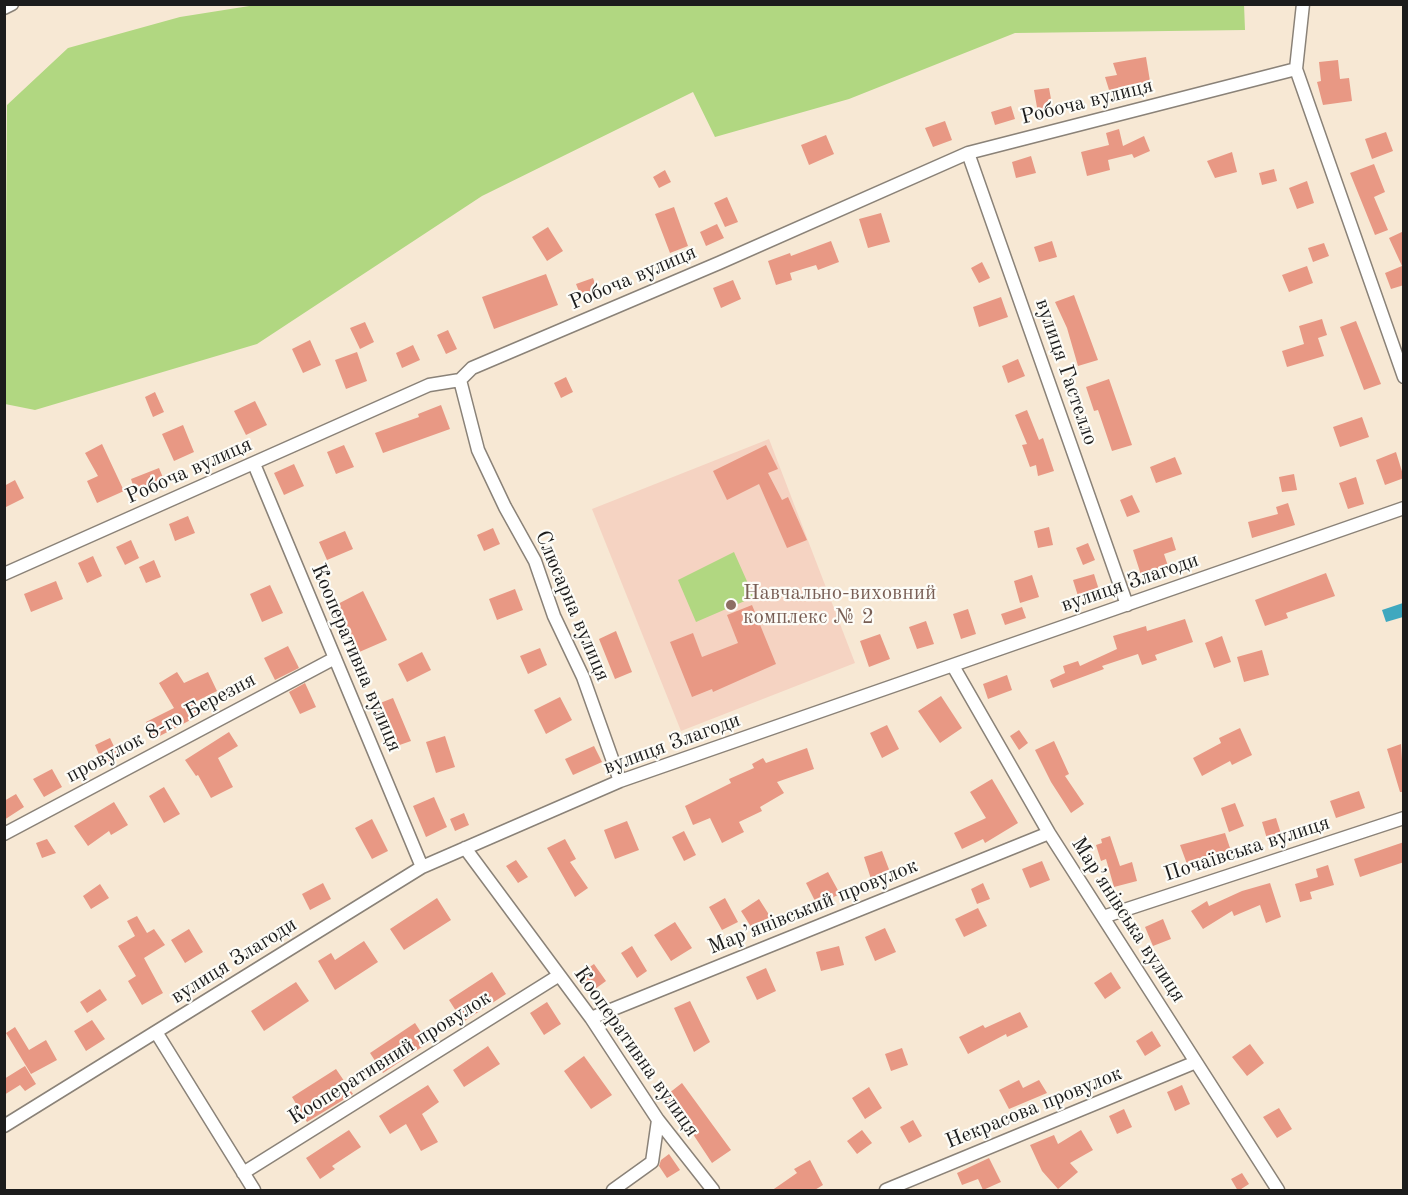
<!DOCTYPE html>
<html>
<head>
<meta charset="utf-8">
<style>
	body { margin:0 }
	#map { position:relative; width:1408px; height:1195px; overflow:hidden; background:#f7e8d4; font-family:"Old Standard TT",serif }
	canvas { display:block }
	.frame { position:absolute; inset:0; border:6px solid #1c1c1c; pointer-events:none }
</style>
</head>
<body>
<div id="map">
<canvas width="1408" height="1195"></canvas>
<div class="frame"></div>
</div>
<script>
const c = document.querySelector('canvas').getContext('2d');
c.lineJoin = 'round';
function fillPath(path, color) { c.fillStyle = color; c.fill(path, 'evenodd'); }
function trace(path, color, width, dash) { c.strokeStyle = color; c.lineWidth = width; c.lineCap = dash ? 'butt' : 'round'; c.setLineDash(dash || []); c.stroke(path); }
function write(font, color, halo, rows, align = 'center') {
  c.font = font + ' "Old Standard TT",serif'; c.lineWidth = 4.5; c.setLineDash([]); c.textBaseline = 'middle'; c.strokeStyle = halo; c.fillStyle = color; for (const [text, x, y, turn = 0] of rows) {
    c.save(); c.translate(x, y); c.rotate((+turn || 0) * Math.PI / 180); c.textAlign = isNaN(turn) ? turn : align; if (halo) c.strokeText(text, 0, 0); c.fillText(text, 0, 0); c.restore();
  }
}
fillPath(new Path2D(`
	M769 439 855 663 681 731 592 509Z`), '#f5d3c2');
fillPath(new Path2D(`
	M262 4H1244L1245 30 1015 33 849 99 715 137 693 92 482 196 257 344 35 410 5 404 7 105 68 48 180 17Z
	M734 552 754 597 696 622 678 580Z`), '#b1d781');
fillPath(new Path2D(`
	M1403 603V617L1386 622 1382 610Z`), '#3fa8bf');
fillPath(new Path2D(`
	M1146 57 1151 87 1110 93 1105 77 1117 75 1113 63Z
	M1338 60 1340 79 1349 78 1352 101 1323 105 1317 82 1321 81 1319 62Z
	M1049 88 1053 110 1038 113 1034 90Z
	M1011 106 1015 119 995 125 991 112Z
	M945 121 952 140 933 147 925 128Z
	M1119 129 1123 146 1144 136 1150 151 1134 158 1132 154 1108 160 1110 170 1087 176 1081 152 1109 145 1106 133Z
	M1386 132 1393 151 1372 159 1365 139Z
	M826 135 834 154 809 165 801 145Z
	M1232 152 1237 172 1215 178 1207 161Z
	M1031 156 1036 173 1016 178 1012 162Z
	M1374 164 1385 192 1374 197 1388 230 1375 235 1350 173Z
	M1274 169 1277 181 1262 185 1259 173Z
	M665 170 671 182 659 188 653 177Z
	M1307 181 1314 203 1297 209 1289 188Z
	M727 197 738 222 725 227 714 203Z
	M674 207 688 246 670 253 655 214Z
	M881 213 890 242 868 248 859 219Z
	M717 224 724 238 706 246 700 232Z
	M548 227 563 251 547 261 532 237Z
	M1404 231V285L1391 289 1385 273 1402 266 1389 238Z
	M831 241 839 262 818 270 816 265 790 273 792 280 776 285 768 261 790 253 791 256Z
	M1052 241 1057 257 1039 262 1034 247Z
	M1324 243 1329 256 1313 262 1308 248Z
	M982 262 990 278 979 283 971 268Z
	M1307 266 1313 283 1289 292 1282 275Z
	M546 274 558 305 494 329 482 297Z
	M593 278 598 292 582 299 576 284Z
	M733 280 741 299 721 308 713 288Z
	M1074 295 1098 360 1078 366 1067 328 1055 302Z
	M1001 297 1008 317 979 327 973 307Z
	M1322 319 1327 335 1318 338 1324 356 1287 367 1282 351 1304 344 1299 326Z
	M1356 321 1381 384 1364 390 1340 327Z
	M365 322 374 342 360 349 350 328Z
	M448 330 457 349 446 354 437 335Z
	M310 340 321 365 303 373 292 349Z
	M413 345 420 360 402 368 396 353Z
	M357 352 367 381 346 389 335 360Z
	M1018 359 1025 376 1008 383 1002 366Z
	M566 377 573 392 561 398 554 383Z
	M1109 379 1132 445 1112 451 1098 410 1094 411 1086 387Z
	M155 392 164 412 153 417 145 397Z
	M255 401 267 425 246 435 234 411Z
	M441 405 450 429 383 453 375 433 419 417 418 414Z
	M1027 410 1039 440 1043 438 1054 471 1038 476 1036 465 1030 467 1022 445 1027 444 1015 415Z
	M1362 417 1369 437 1340 447 1333 427Z
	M183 425 194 452 174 461 162 434Z
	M102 444 124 491 97 503 87 481 98 476 85 453Z
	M344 445 354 467 336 474 327 452Z
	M766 445 778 469 768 473 782 500 788 497 807 540 787 548 759 484 727 500 713 471Z
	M1396 452 1404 478 1385 485 1376 460Z
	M1175 457 1182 474 1156 483 1150 467Z
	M294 464 304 486 284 495 274 473Z
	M159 468 164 480 135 491 131 479Z
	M1294 474 1297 490 1282 492 1279 477Z
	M1356 477 1364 504 1348 509 1339 483Z
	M15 480 24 498 4 508V486Z
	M1132 495 1140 512 1127 517 1120 500Z
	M1288 503 1295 525 1252 538 1248 522 1278 514 1276 507Z
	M188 516 195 533 175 541 169 524Z
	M1049 527 1053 545 1038 548 1034 531Z
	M493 528 500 544 484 551 477 535Z
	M345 531 353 549 327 560 319 542Z
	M1172 537 1176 550 1164 554 1169 569 1142 578 1133 550Z
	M131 540 139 558 125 565 116 547Z
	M1088 543 1095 560 1083 565 1076 548Z
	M93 556 102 576 87 583 78 563Z
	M154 560 161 577 146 583 139 567Z
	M1326 573 1335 596 1286 613 1288 618 1265 626 1255 600Z
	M1094 574 1099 590 1078 596 1073 580Z
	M1032 575 1039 597 1020 603 1014 581Z
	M56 581 63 599 31 612 24 594Z
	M270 585 283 613 262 622 250 594Z
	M515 589 523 610 497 620 489 599Z
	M363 591 387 640 357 653 344 622 337 626 328 609Z
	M752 605 776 664 713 692 712 689 692 697 670 642 693 633 702 657 738 643 727 615Z
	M1022 607 1026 618 1005 625 1001 614Z
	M968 609 976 634 961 639 953 614Z
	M1185 619 1193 642 1155 655 1157 660 1142 665 1138 654 1102 666 1104 669 1053 688 1050 680 1065 673 1063 666 1078 661 1080 666 1117 649 1113 636 1146 626 1147 631Z
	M926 621 934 644 917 649 909 627Z
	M616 631 632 672 615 679 599 639Z
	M880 634 890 659 869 667 860 641Z
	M1222 636 1231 662 1214 668 1205 643Z
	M288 646 299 668 275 680 264 658Z
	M540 648 547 665 528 674 520 656Z
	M1262 650 1269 675 1244 682 1237 657Z
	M422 652 431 670 407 682 398 664Z
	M177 672 184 683 208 672 217 691 195 702 202 714 154 739 146 722 174 708 159 683Z
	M1007 675 1012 690 988 699 983 684Z
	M305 683 316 707 300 714 289 692Z
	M941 696 962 728 940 743 918 711Z
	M560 697 572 720 546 734 534 710Z
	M393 698 411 741 391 748 375 705Z
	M887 725 899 749 882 758 870 733Z
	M1240 728 1252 755 1232 765 1230 761 1202 776 1193 758 1221 743 1219 738Z
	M1019 730 1028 743 1019 750 1010 736Z
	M229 732 238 746 218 758 233 787 211 798 198 775 196 776 185 760Z
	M445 736 455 767 436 773 426 742Z
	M110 738 119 757 103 764 95 745Z
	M1054 741 1069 774 1065 776 1084 804 1071 813 1051 782 1035 750Z
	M1401 744 1404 792H1400L1387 749Z
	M594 746 602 762 573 775 565 759Z
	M807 748 814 769 777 782 784 793 760 807 762 811 739 822 744 832 722 843 710 818 693 825 685 806 731 783 729 779 754 768 752 764 763 758 766 763Z
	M52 769 62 787 44 797 33 779Z
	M992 779 1018 823 985 843 983 839 962 849 954 833 986 818 970 792Z
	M164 787 180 814 164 823 149 796Z
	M1359 791 1365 808 1336 818 1330 801Z
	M16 794 24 807 4 820V801Z
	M434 797 447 827 426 837 413 806Z
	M114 802 128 825 111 835 109 831 88 846 74 826Z
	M1235 803 1244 826 1229 832 1221 808Z
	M464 813 469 825 455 831 450 819Z
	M1276 818 1282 837 1268 842 1262 822Z
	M372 819 388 851 372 859 355 828Z
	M627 821 639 850 615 859 604 830Z
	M684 831 696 855 684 861 672 837Z
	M1225 833 1232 854 1217 859 1215 853 1187 864 1180 845Z
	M1110 836 1120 866 1132 862 1137 881 1114 887 1106 859 1101 861 1096 845 1102 843 1101 839Z
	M47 839 56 853 42 858 36 843Z
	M565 839 576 859 570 862 588 888 575 897 547 848Z
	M1404 842V862L1360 877 1354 859Z
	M882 851 890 872 871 879 864 857Z
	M516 860 528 877 518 883 506 866Z
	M1042 861 1050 880 1030 888 1022 869Z
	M1328 865 1334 885 1310 892 1312 899 1300 902 1295 884 1318 877 1316 869Z
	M828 872 840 894 817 905 806 883Z
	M323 883 331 899 310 910 302 894Z
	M983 883 990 899 977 904 971 889Z
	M1270 883 1281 917 1266 923 1260 905 1234 916 1232 911 1203 929 1191 911 1207 901 1209 906 1242 891Z
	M100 884 109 898 91 909 83 896Z
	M437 898 451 920 404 950 390 929Z
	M725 898 738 922 722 930 709 907Z
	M759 899 773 921 755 933 741 911Z
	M978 908 987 926 964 937 955 919Z
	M137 916 147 933 154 929 165 945 144 958 163 993 142 1005 128 981 136 976 118 946 135 936 127 921Z
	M1163 919 1171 939 1153 946 1145 927Z
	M675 922 692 948 671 961 654 935Z
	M885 928 896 952 875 961 865 937Z
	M189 929 203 952 185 963 171 940Z
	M364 941 378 962 335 990 318 961 331 953 335 960Z
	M632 946 647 971 637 978 621 953Z
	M839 946 844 965 821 971 816 952Z
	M594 964 606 981 591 992 578 975Z
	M766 968 776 991 757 1000 746 977Z
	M492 972 506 994 463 1022 449 1000Z
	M1111 972 1121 988 1105 999 1094 983Z
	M296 982 309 1001 264 1031 251 1011Z
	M100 989 107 1000 87 1013 80 1002Z
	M690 1001 710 1042 694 1052 674 1008Z
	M547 1002 561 1024 544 1035 530 1013Z
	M1020 1012 1028 1027 1007 1037 1006 1034 968 1054 959 1037 983 1025 985 1028Z
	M92 1020 105 1039 86 1051 74 1031Z
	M415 1023 428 1043 383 1073 370 1053Z
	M15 1027 29 1050 46 1040 57 1060 31 1074 6 1033Z
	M1152 1031 1161 1046 1145 1056 1136 1041Z
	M1250 1044 1264 1063 1247 1076 1232 1057Z
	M488 1046 500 1064 464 1087 453 1070Z
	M902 1048 908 1065 891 1071 885 1054Z
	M584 1056 612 1095 591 1109 564 1071Z
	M25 1066 36 1084 25 1091 20 1085 4 1095V1079Z
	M336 1069 353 1094 307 1122 292 1097Z
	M1019 1080 1023 1088 1039 1080 1047 1093 1009 1109 999 1090Z
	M682 1083 731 1150 712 1163 683 1119 664 1097Z
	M428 1085 439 1102 422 1114 438 1142 421 1151 406 1124 390 1134 379 1116Z
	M1182 1085 1190 1104 1175 1111 1167 1092Z
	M869 1087 882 1108 865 1119 852 1098Z
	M1279 1108 1292 1129 1277 1138 1263 1117Z
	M1124 1109 1132 1127 1117 1134 1109 1116Z
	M913 1120 922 1136 909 1143 900 1127Z
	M349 1130 361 1147 332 1166 335 1169 320 1179 306 1158Z
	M862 1130 872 1143 857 1154 847 1141Z
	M1081 1130 1093 1150 1070 1163 1078 1172 1058 1189 1042 1171 1030 1145 1054 1135 1058 1144Z
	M669 1154 680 1170 667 1178 659 1166 661 1160Z
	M989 1158 1001 1182 983 1190 978 1179 962 1185 957 1173Z
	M810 1160 823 1185 813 1191H771L797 1173 794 1169Z
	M1242 1173 1249 1184 1238 1191 1231 1179Z`), '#e89884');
const street = new Path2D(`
	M1303 4 1296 69 1404 377
	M4 8 12 4
	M968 153 1127 605
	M460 380 478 450 505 507 535 561 554 616 583 677 620 781
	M254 464 422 867
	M4 574 429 385 460 380 472 368 719 263 968 153 1296 69
	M953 666 1049 833 1278 1190
	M4 834 335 658
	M465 848 591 1018 658 1120 713 1190
	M1103 917 1404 818
	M591 1018 1049 833
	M156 1032 254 1190
	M4 1126 422 867 620 781 1404 508
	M243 1173 558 976
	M613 1190 652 1162 658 1120
	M886 1190 1196 1062`);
trace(street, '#8a8278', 15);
trace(street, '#fff', 12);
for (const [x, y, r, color] of [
	[731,605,6,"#8d6e63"]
]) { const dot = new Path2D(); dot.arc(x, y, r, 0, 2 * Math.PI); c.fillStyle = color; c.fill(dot); trace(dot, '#fdfcf7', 2); }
write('21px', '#1c1c1c', '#fdfcf7', [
	["Робоча вулиця",1087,102,-14],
	["Робоча вулиця",633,278,-23],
	["вулиця Гастелло",1066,372,71],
	["Робоча вулиця",189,471,-24],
	["вулиця Злагоди",1130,583,-19],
	["Слюсарна вулиця",572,606,67],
	["Кооперативна вулиця",356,658,67],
	["провулок 8-го Березня",161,728,-28],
	["вулиця Злагоди",672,744,-20],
	["Почаївська вулиця",1247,849,-18],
	["Мар’янівський провулок",813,907,-22],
	["Мар’янівська вулиця",1128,920,57],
	["вулиця Злагоди",234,961,-32],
	["Кооперативна вулиця",636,1052,55],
	["Кооперативний провулок",390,1058,-32],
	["Некрасова провулок",1034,1108,-22]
]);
write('21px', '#785e54', '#fdfcf7', [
	["Навчально-виховний",743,593],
	["комплекс № 2",743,617]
], 'left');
</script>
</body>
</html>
